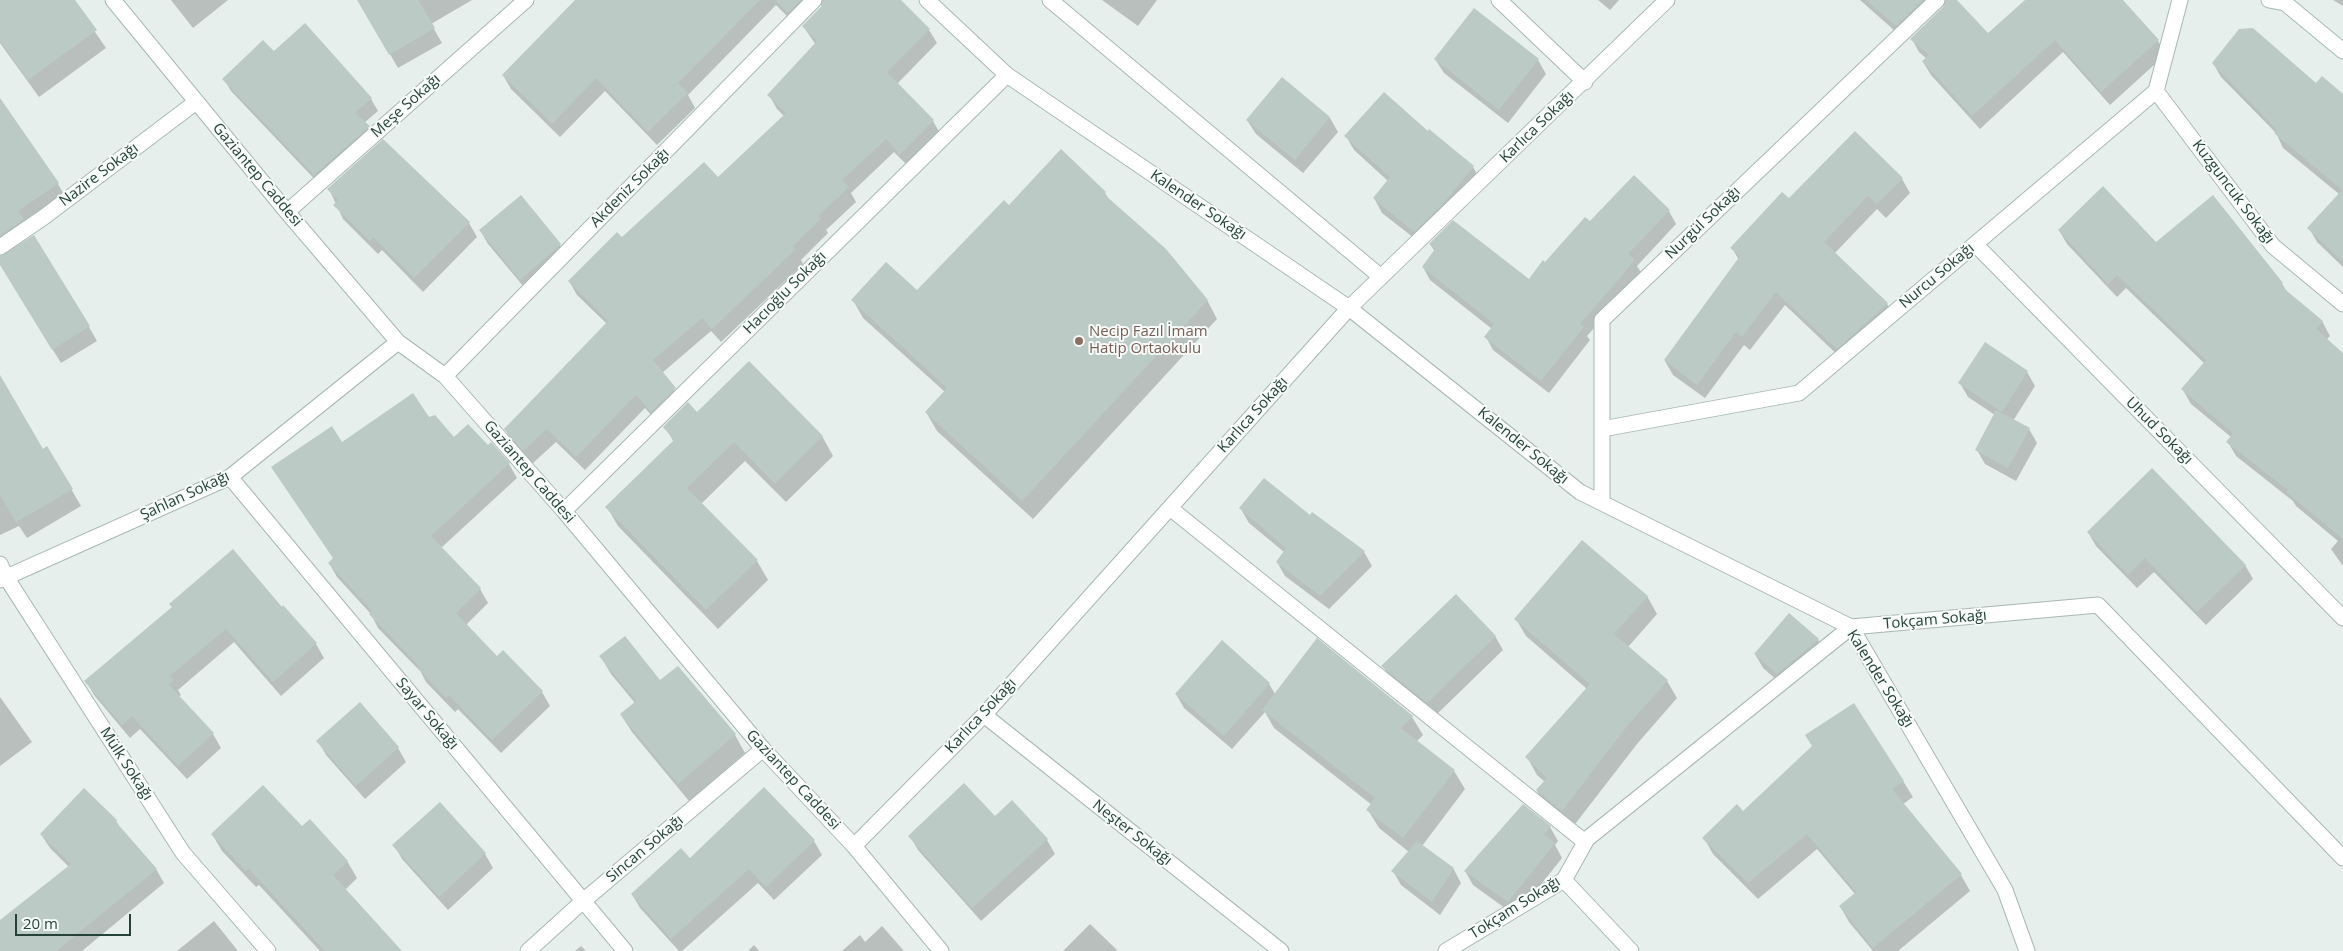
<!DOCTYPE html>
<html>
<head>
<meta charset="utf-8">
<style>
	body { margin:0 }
	#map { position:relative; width:2343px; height:951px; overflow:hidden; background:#e6efeb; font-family:"Open Sans",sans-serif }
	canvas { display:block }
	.scale { position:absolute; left:15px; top:914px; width:116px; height:22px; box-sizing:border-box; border:2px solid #24423a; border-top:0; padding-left:6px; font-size:15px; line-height:18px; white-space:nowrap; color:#24423a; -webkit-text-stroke:4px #f7fbf9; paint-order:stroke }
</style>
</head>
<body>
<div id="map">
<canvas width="2343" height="951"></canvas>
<div class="scale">20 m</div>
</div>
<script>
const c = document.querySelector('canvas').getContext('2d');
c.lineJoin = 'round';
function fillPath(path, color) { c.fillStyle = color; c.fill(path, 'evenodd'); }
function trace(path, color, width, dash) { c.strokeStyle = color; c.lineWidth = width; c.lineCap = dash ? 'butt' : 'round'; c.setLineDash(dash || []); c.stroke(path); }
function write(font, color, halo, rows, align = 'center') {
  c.font = font + ' "Open Sans",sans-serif'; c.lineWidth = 4; c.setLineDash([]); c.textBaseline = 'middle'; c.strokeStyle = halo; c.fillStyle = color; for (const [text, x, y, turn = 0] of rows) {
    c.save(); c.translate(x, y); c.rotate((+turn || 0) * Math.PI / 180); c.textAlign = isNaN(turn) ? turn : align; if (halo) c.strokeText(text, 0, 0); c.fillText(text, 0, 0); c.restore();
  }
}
fillPath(new Path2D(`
	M0 0H73L106 48 39 97 0 43Z
	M171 0H228L193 28Z
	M359 0H472L431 24 442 43 398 68Z
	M577 0H899L929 30 937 43 897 84 933 121 941 135 909 167 894 152 851 193 856 202 826 230 828 233 801 260 803 264 721 342 711 331 662 373 683 402 660 425 645 408 585 470 556 442 532 464 513 443 505 429 607 324 577 295 569 281 622 239 718 178 784 116 777 109 769 95 816 45 803 26 823 5H819L797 26 776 5 688 95 695 108 657 145 605 91 560 137 511 89 503 75Z
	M1102 0H1157L1138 26Z
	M1598 0H1619L1610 10Z
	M1860 0H1956L1987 35 2026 0H2122L2158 41 2166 54 2110 105 2063 52 1980 129 1931 75 1923 62 1927 59 1919 52 1912 39 1946 5 1939 6 1904 39Z
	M2333 0H2343V6Z
	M305 25 371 99 378 111 364 123 376 140 322 187 231 91 224 79 274 53Z
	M1435 59 1538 60 1546 74 1508 123 1444 73Z
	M2213 63 2316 85 2343 96V267L2317 242 2309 228 2339 194 2283 148 2276 133 2221 77Z
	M0 115 58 184 66 198 2 253 0 258Z
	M1330 118 1338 132 1303 173 1256 134 1247 120Z
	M1429 131 1473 167 1481 181 1423 245 1382 213 1374 198 1388 181 1354 150 1346 136Z
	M383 141 469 223 477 237 423 292 382 250 378 254 343 219 329 189Z
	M1061 151 1105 193 1110 201 1207 300 1217 319 1033 519 937 431 926 412 945 392 863 318 853 300 917 292 1009 206Z
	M1634 176 1669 211 1676 224 1637 266 1642 274 1587 336 1590 340 1549 393 1493 350 1486 337 1492 329 1430 280 1423 267 1435 252 1430 244 1529 280 1590 223Z
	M1902 179 1910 193 1886 218 1877 209 1834 254 1887 304 1895 318 1845 362 1785 305 1750 350 1744 345 1705 398 1673 375 1665 361 1739 260 1732 248 1789 200Z
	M521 196 560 245 568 259 529 293 488 244 480 230Z
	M2059 230 2156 244 2282 284 2288 293 2322 321 2330 336 2326 340 2343 354V566L2331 549 2338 541 2296 506 2293 501 2236 456 2228 442 2231 437 2191 404 2183 390 2205 364 2126 288 2117 297 2067 244Z
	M0 258 89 327 97 341 61 363 0 264Z
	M2027 372 2035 386 2013 421 2029 429 2037 443 2016 481 1985 464 1977 450 1995 415 1968 397 1960 383Z
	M0 378 43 451 47 448 81 506 27 538 19 526 0 535Z
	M697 414 822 436 833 456 786 502 745 461 701 504 757 561 768 580 718 629 618 526 607 507 674 442 665 427Z
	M428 418 454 439 488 447 509 464 517 478 441 548 480 589 488 603 466 625 497 657 542 692 550 706 501 753 458 709 455 712 426 682 421 672 378 628 371 614 337 577 329 563 334 559 281 481 342 443Z
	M1241 509 1311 517 1364 552 1372 566 1329 609 1285 576 1277 562 1284 552 1249 523Z
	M2088 532 2245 565 2253 579 2206 625 2154 572 2137 588 2096 546Z
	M1647 596 1657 614 1628 647 1667 681 1677 698 1637 744 1572 828 1547 808 1537 791 1545 782 1537 775 1527 757 1587 689 1526 636 1516 619Z
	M173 608 316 644 324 658 281 696 234 642 178 690 181 695 178 697 213 734 221 748 187 779 140 729 130 738 94 695 86 681Z
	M1495 636 1503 650 1435 716 1391 680 1383 666Z
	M1818 640 1826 654 1786 688 1763 668 1755 654Z
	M601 657 660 682 735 735 745 753 689 801 632 732 621 715 635 703 611 674Z
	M1269 684 1275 694 1412 717 1423 735 1416 742 1454 771 1465 789 1422 846 1453 868 1461 883 1440 915 1401 885 1393 871 1409 852 1379 828 1368 810 1372 805 1274 728 1265 712 1232 749 1184 708 1176 694Z
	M0 697 32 742 0 766Z
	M360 704 398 748 406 762 365 799 326 755 318 741Z
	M1903 781 1913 797 1903 804 1961 875 1970 891 1898 951H1873L1849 922 1840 906 1855 894 1817 849 1758 899 1713 854 1704 838 1743 812Z
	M440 804 485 854 493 868 448 910 402 859 394 845Z
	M995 817 1047 840 1055 854 981 921 918 850 910 836Z
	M116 821 122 831 156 869 164 883 82 951H0V922L69 867 50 848 41 834Z
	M1550 827 1558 841 1555 845 1562 858 1516 916 1473 885 1465 871Z
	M302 828 347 861 357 878 345 890 401 951H320L259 885 256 887 222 851 212 834Z
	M814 841 822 855 774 900 758 883 682 951H679L640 908 632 894 690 860Z
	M214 921 238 951H177Z
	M1090 924 1118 951H1063Z
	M882 926 904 951H842L860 935 865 942Z
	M754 945 759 951H748Z
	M581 946 586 951H575Z`), '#0003');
fillPath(new Path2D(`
	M0 0H75L97 30 28 80 0 41Z
	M357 0H418L435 28 389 55Z
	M575 0H760L678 83 688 93 648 132 596 78 552 124 502 75Z
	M775 0H801L788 13Z
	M823 0H901L930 29 887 72 934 120 898 156V152L886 139 842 180 849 187 818 216 821 219 793 246 796 249 712 329 702 318 653 360 676 388 651 412 636 395 576 457 547 429 523 451 504 429 608 321 568 281 617 232 622 237 704 162 718 177 786 113 767 95 817 41 802 26 821 7Z
	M1866 0H1923L1896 26Z
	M1946 0H1957L1988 33 2025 0H2123L2159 40 2101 92 2055 40 1972 116 1922 61 1929 55 1910 39 1943 7Z
	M1474 8 1539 59 1499 110 1434 59Z
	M305 23 372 98 355 113 370 126 314 175 222 79 263 40 274 51Z
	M2253 28 2316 83 2322 76 2343 94V262L2307 228 2342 190 2274 133 2277 130 2212 63 2239 29Z
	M1282 77 1330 117 1295 160 1246 120Z
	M1384 92 1428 131 1429 129 1474 166 1442 205 1414 232 1373 198 1390 177 1344 136Z
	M0 98 59 183 18 211 24 219 0 236Z
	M1855 131 1903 178 1877 204 1868 196 1824 242 1888 303 1837 349 1776 292 1742 337 1736 332 1697 385 1664 360 1740 256 1730 248 1782 192 1789 198Z
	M383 139 470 222 414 278 373 237 370 241 333 205 338 200 327 189Z
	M1061 149 1106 192 1104 194 1166 249 1208 300 1022 501 925 412 947 388 851 300 886 262 917 290 1004 200 1009 205Z
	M1634 175 1670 210 1628 254 1635 260 1580 324 1584 327 1541 381 1484 337 1494 324 1422 267 1435 249 1429 244 1453 220 1529 279 1543 260 1545 262 1585 217 1590 221Z
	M2103 186 2156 242 2213 195 2283 283 2281 286 2323 321 2316 329 2343 353V539L2286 492 2288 490 2226 442 2233 433 2181 389 2206 360 2117 275 2108 284 2058 230Z
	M521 195 561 244 520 280 479 230Z
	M34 235 90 326 52 350 0 265V256Z
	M1985 342 2028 371 2002 412 1958 383Z
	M749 361 823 436 775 484 734 442 687 488 758 560 706 610 605 507 674 440 663 427 688 402 697 412Z
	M0 375 43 449 47 446 73 489 16 522 0 495Z
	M413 393 429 417 435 415 454 437 468 424 488 445 491 442 510 463 431 536 481 588 456 613 497 656 503 650 543 691 492 740 449 695 446 698 417 667 419 666 369 614 372 611 328 563 333 558 271 467 332 426 342 442Z
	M1996 410 2030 428 2008 468 1975 450Z
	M2152 468 2246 565 2197 612 2145 558 2128 575 2087 532Z
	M1264 478 1310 515 1312 512 1365 551 1320 596 1276 562 1286 548 1239 508Z
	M1582 540 1648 596 1614 634 1668 680 1627 726 1562 811 1536 790 1547 778 1525 757 1590 684 1514 619Z
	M233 549 282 607 283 605 317 643 273 682 226 629 170 676 174 680 169 685 214 733 178 766 132 716 122 725 84 681 172 607 169 604Z
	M1456 594 1496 636 1427 703 1381 666Z
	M1789 613 1819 639 1777 674 1754 654Z
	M625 636 660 680 678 666 736 734 678 784 620 714 636 701 599 656Z
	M1317 638 1413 716 1401 728 1455 770 1403 838 1366 810 1375 798 1262 710Z
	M1222 640 1270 683 1224 736 1175 694Z
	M360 702 399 747 356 786 316 741Z
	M1854 703 1904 781 1892 789 1962 874 1873 948 1839 906 1856 892 1807 834 1748 883 1702 838 1737 804 1743 811 1812 746 1805 735Z
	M964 783 995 816 1012 800 1048 839 972 908 908 836Z
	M263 785 302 826 310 819 348 861 333 875 402 951H325L248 868 246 871 211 834Z
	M764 787 815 840 766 887 749 869 671 939 631 894 681 848 690 858Z
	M84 788 117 820 116 822 157 869 56 951H0V920L71 864 40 834Z
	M440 802 486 853 439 897 392 845Z
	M1523 804 1551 826 1544 835 1555 843 1508 902 1464 871Z
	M1417 841 1454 868 1432 902 1391 871Z`), '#bbcac4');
const lane = new Path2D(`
	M1050 0 1381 277`);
const street = new Path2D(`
	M113 0 287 212 398 342 445 376 564 511 763 749 854 846 941 951
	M927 0 1007 75 1349 308 1580 492 1851 627 2005 890 2027 951
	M1499 0 1585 82
	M2156 91 2273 246 2343 304
	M287 212 526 0
	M1975 244 2343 618
	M0 247 44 217 196 102
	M445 376 814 0
	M1602 429 1799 393 2156 91 2180 0
	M230 477 625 951
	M1602 503V320L1937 0
	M1170 508 1585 842
	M564 511 1007 75
	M0 564 6 577 183 853 268 951
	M0 580 230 477 398 342
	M984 715 1281 951
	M854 846 984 715 1349 308 1667 0
	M1564 880 1631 951
	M528 951 582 902 763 749
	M1446 951 1564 880 1587 839 1851 627 2098 605 2343 858`);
const secondary = new Path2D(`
	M2269 0 2285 3 2343 51`);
trace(lane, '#a8b8b2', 17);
trace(street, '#a8b8b2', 17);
trace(secondary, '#a4bbb3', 17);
trace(lane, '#fff', 15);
trace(street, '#fff', 15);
trace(secondary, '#fff', 15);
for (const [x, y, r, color] of [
	[1079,341,5,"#8d6e63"]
]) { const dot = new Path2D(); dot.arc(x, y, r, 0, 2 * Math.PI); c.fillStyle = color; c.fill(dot); trace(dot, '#f7fbf9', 2); }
write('15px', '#24423a', '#f7fbf9', [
	["Meşe Sokağı",406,106,-42],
	["Karlıca Sokağı",1537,127,-44],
	["Nazire Sokağı",99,175,-37],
	["Gaziantep Caddesi",257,175,50],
	["Akdeniz Sokağı",630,188,-45],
	["Kuzguncuk Sokağı",2233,192,53],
	["Kalender Sokağı",1198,205,34],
	["Nurgül Sokağı",1703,223,-44],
	["Nurcu Sokağı",1937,276,-40],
	["Hacıoğlu Sokağı",785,293,-45],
	["Karlıca Sokağı",1253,415,-48],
	["Uhud Sokağı",2159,431,45],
	["Kalender Sokağı",1523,446,39],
	["Gaziantep Caddesi",529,472,49],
	["Şahlan Sokağı",185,496,-25],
	["Tokçam Sokağı",1935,620,-5],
	["Kalender Sokağı",1880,679,58],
	["Sayar Sokağı",427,714,50],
	["Karlıca Sokağı",981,716,-47],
	["Mülk Sokağı",126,764,57],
	["Gaziantep Caddesi",793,780,47],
	["Neşter Sokağı",1132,833,38],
	["Sincan Sokağı",645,849,-40],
	["Tokçam Sokağı",1515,908,-32]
]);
write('15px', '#785e54', '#f7fbf9', [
	["Necip Fazıl İmam",1089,332],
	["Hatip Ortaokulu",1089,349]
], 'left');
</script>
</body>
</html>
